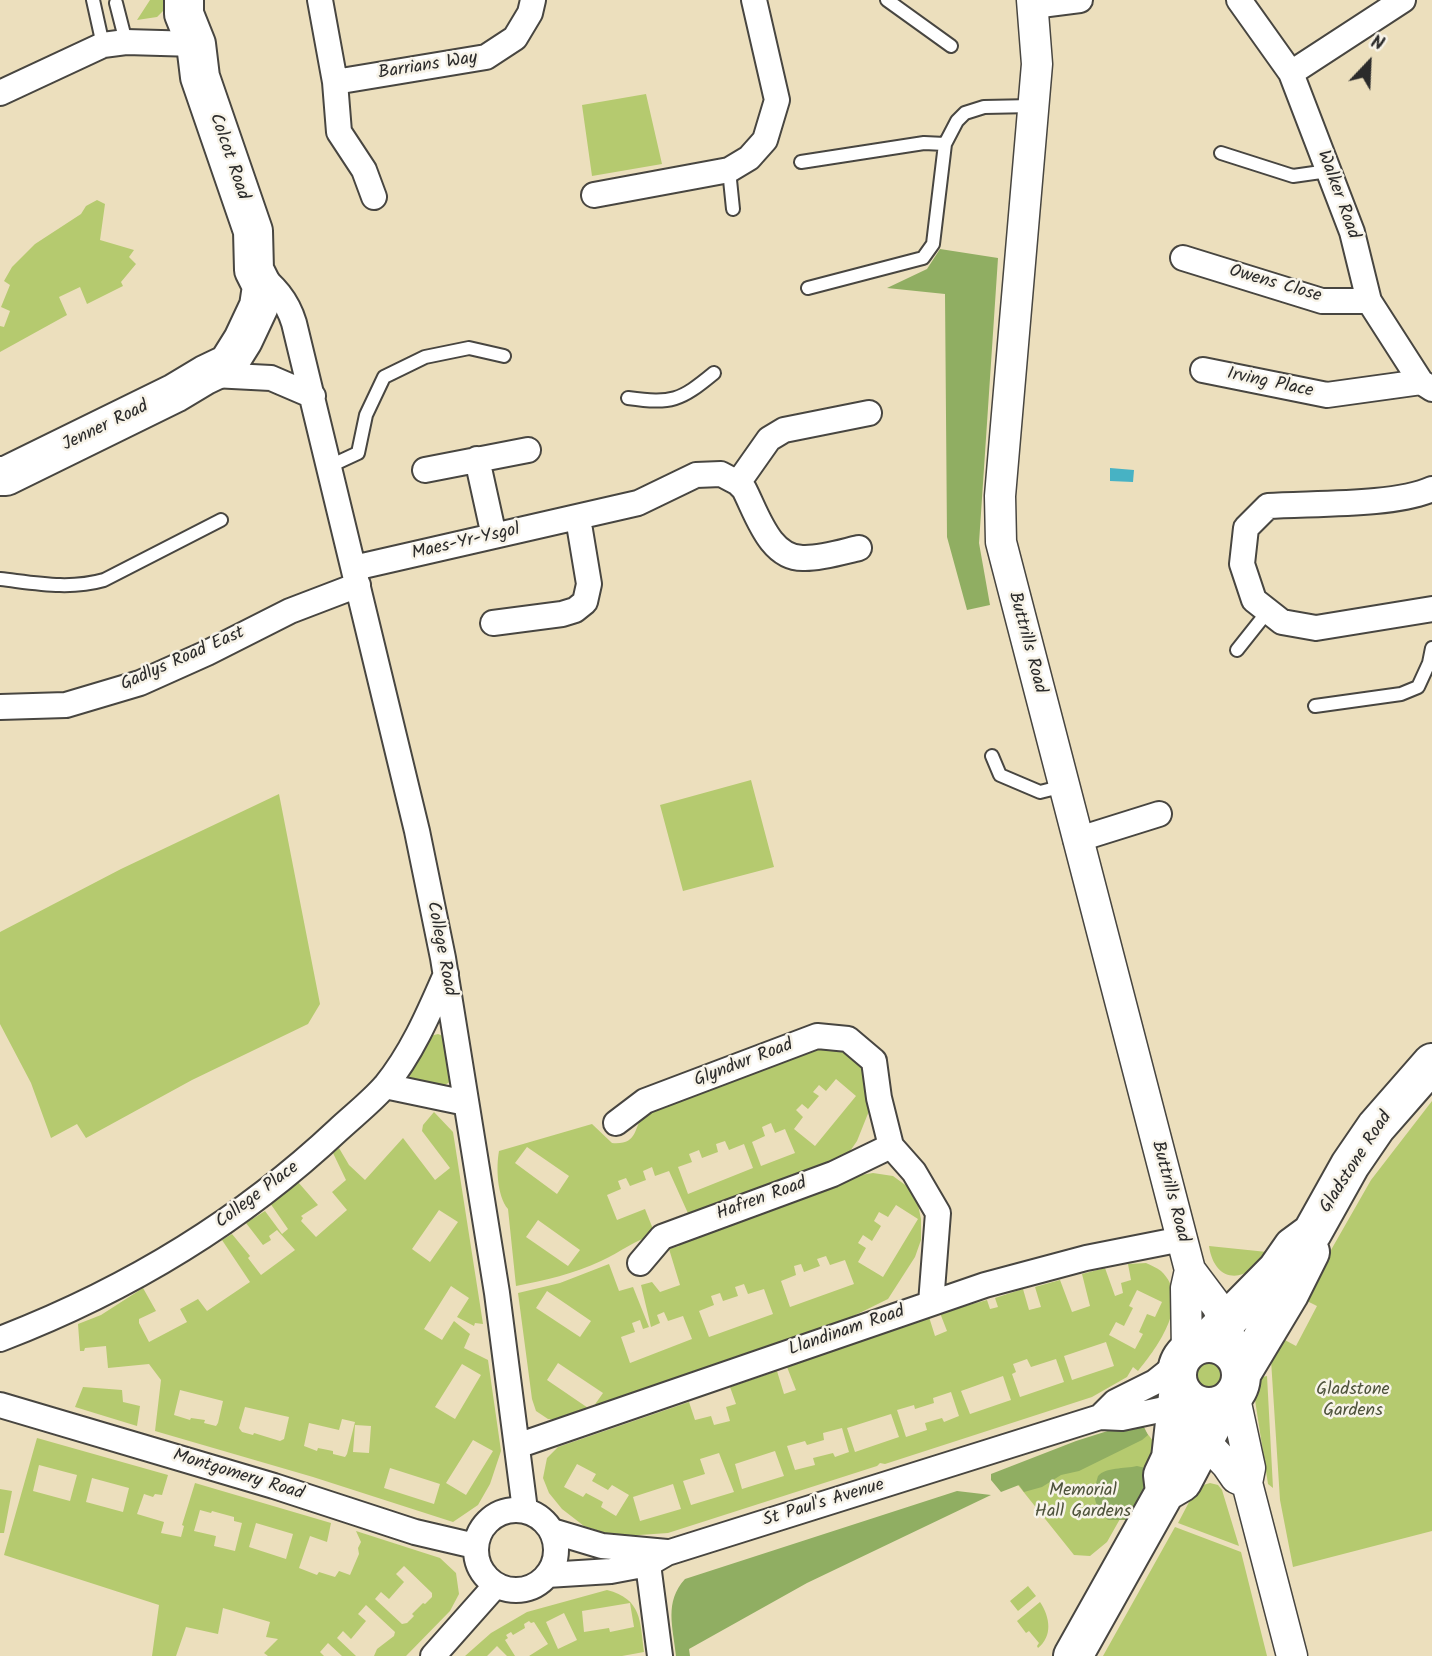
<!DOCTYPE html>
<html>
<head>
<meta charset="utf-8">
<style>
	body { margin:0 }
	#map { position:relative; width:1432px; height:1656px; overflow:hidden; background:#ecdfbd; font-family:Kalam,sans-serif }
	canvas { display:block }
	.north { position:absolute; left:1334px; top:28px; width:70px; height:70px; -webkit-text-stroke:5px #f7f3e8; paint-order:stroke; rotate:23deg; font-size:19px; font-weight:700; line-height:28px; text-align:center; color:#2b2b2b }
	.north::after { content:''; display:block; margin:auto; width:24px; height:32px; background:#2b2b2b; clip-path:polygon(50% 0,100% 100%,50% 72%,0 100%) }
</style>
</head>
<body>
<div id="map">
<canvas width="1432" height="1656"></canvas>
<div class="north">N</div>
</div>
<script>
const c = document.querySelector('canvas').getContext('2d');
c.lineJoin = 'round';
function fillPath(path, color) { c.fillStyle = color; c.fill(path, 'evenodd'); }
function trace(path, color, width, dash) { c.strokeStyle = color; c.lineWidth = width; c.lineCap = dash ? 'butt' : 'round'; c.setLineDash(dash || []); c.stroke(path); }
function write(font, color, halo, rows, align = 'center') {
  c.font = font + ' Kalam,sans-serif'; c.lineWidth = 5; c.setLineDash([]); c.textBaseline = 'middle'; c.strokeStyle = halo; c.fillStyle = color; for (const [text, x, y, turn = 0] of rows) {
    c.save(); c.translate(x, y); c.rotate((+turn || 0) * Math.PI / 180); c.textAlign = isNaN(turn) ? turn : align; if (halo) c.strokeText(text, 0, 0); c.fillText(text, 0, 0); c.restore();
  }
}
fillPath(new Path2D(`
	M150 0H165L163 11 157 17 137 20Z
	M646 94 662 164 592 176 582 105Z
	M97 200 105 204 100 240 134 250 129 257 136 264 121 282 123 286 87 304 80 287 59 297 67 315 0 352V326L4 327 10 311 1 307 10 285 4 281 12 267 35 244 81 214 86 206Z
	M751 780 774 867 683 891 660 805Z
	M279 794 320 1004 308 1024 192 1080 86 1138 77 1124 51 1138 31 1083 0 1024V932L121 869Z
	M438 1034 443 1036 451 1081 445 1085 411 1079 408 1073 430 1036Z
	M817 1043 854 1053 867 1073 869 1111 857 1141 848 1154 836 1163 691 1220 669 1171 655 1176 652 1167 643 1171 646 1180 630 1186 626 1178 618 1181 621 1189 607 1195 617 1220 645 1209 655 1234C633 1241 621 1252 601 1261 574 1274 545 1280 516 1286L508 1209C497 1196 496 1167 499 1151L592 1124 612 1143C638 1145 633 1129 643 1116 644 1115 652 1110 653 1110ZM836 1079 856 1096 815 1146 794 1129 803 1117 796 1110 802 1104 808 1109 819 1096 813 1092 819 1085 826 1091ZM771 1123 775 1133 785 1129 795 1153 761 1166 752 1142 765 1136 762 1127ZM725 1141 729 1150 744 1144 753 1168 688 1194 678 1167 692 1162 689 1154 699 1150 702 1158 718 1152 716 1144ZM527 1147 569 1176 557 1194 515 1163ZM538 1220 580 1250 568 1266 526 1237Z
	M1432 1101V1531L1293 1567 1280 1500 1271 1360 1283 1339 1296 1346 1317 1306 1303 1299 1371 1180Z
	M434 1112 453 1132 483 1324 475 1323 474 1326 457 1317 469 1298 451 1286 424 1329 442 1340 454 1321 470 1334 464 1348 488 1360 501 1451 490 1484 478 1505 453 1522 313 1477 155 1431 161 1380 149 1364 108 1368 106 1346 85 1348 84 1351H80L78 1324 101 1315 143 1288 156 1311 139 1319V1323L149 1342 187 1322 180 1309 198 1299 207 1311 250 1282 222 1240 232 1234 250 1256 248 1258 261 1275 295 1250 277 1230 269 1236 271 1240 263 1245 246 1223 265 1211 282 1234 288 1229 270 1203 298 1182 318 1205 301 1216 303 1218 301 1221 316 1237 347 1210 332 1192 346 1180 333 1153 339 1148 349 1165 365 1180 403 1138 435 1180 450 1168 422 1131 423 1125ZM439 1210 458 1222 430 1262 412 1249ZM462 1364 481 1375 455 1419 435 1407ZM180 1390 223 1401 218 1423 216 1426 204 1423 205 1420 191 1418 190 1420 174 1415ZM245 1407 289 1417 284 1439 280 1441 254 1433 253 1435 242 1432 239 1428ZM342 1419 355 1422 347 1454 345 1457 333 1454V1451L318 1448 317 1451 304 1446 309 1423 339 1430ZM355 1425 371 1426 369 1453 353 1452ZM473 1440 493 1451 466 1495 446 1483ZM390 1468 440 1484 434 1504 384 1488Z
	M873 1173 893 1176 908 1187 917 1200 921 1219V1240L915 1257 888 1299 831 1327 749 1356 731 1359 659 1387 630 1395 590 1412 559 1420 548 1419 536 1411 532 1399 518 1293 560 1283 609 1264 619 1291 633 1287 649 1327 643 1329 640 1320 632 1323 635 1332 621 1337 630 1363 692 1339 683 1316 668 1321 664 1312 657 1315 660 1323 651 1327 641 1285 652 1282 660 1292 680 1285 669 1249 679 1246 680 1239 788 1198 855 1176ZM896 1205 918 1219 883 1277 858 1262 866 1248 858 1243 863 1235 872 1241 881 1226 874 1221 879 1212 888 1217ZM826 1256 830 1265 845 1260 854 1284 790 1307 781 1281 796 1275 794 1266 801 1264 804 1272 820 1266 817 1259ZM744 1284 748 1294 764 1289 773 1314 709 1337 699 1311 714 1305 711 1296 720 1293 723 1301 738 1296 735 1287ZM547 1291 591 1321 580 1337 536 1308ZM558 1363 603 1393 591 1410 547 1380Z
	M1209 1246 1267 1252C1249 1283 1215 1286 1209 1246Z
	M1146 1263C1151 1265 1157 1268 1161 1271 1192 1300 1158 1347 1138 1371L1133 1367 1127 1377 1092 1397 885 1464 880 1463 877 1466 668 1533 625 1536 608 1534 584 1526 562 1509 549 1493 543 1478 547 1458 558 1447 689 1402 695 1420 711 1416 714 1425 730 1421 726 1407 736 1404 730 1387 777 1371 784 1394 796 1390 787 1367 929 1317 935 1336 947 1331 940 1313 987 1300 990 1309 998 1307 995 1298 1023 1289 1029 1310 1041 1307 1035 1287 1060 1280 1072 1312 1090 1306 1082 1274 1105 1268 1115 1296 1123 1293 1121 1283 1131 1280 1128 1264ZM1137 1290 1162 1302 1155 1317 1147 1314 1139 1332 1143 1334 1135 1349 1109 1335 1116 1322 1124 1326 1133 1308 1129 1306ZM1106 1342 1114 1366 1072 1380 1064 1356ZM1027 1359 1031 1367 1056 1359 1064 1382 1020 1397 1012 1374 1016 1372 1013 1364ZM1003 1376 1011 1400 970 1414 961 1391ZM951 1392 959 1416 944 1422 942 1418 925 1423 927 1430 906 1437 897 1410 914 1405 915 1409 934 1403 933 1398ZM891 1414 899 1437 855 1452 847 1428ZM842 1428 849 1452 835 1457 833 1453 813 1458 815 1465 795 1470 787 1446 805 1441 807 1445 824 1440 823 1433ZM775 1451 784 1476 742 1489 735 1464ZM719 1453 734 1492 691 1505 683 1481 705 1474 700 1459ZM577 1464 596 1474 592 1481 608 1490 612 1485 629 1495 616 1516 601 1507 603 1502 586 1493 583 1497 564 1487ZM673 1484 681 1509 640 1521 633 1497Z
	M1194 1374a16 16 0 1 1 32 0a16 16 0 1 1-32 0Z
	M1267 1376 1273 1488 1268 1484 1255 1400 1262 1377Z
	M83 1387 122 1390 123 1402 140 1406 137 1426 75 1407Z
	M1146 1432 1158 1447 1151 1464 1107 1542 1090 1556 1074 1555 1018 1485Z
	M37 1438 168 1475 162 1495 155 1494 153 1497 144 1494 137 1514 164 1522 161 1533 181 1537 184 1526 182 1525 195 1483 331 1523 327 1542 310 1536 299 1568 317 1575 319 1572 335 1577 339 1571 350 1575 359 1554 358 1548 361 1542 356 1531 440 1558 456 1573 459 1594 450 1611 406 1656H374L377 1649 394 1636 395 1632 366 1605 358 1614 366 1621 351 1639 343 1631 337 1638 356 1656H342L328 1643 320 1652 324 1656H268L264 1653 278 1639 266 1637 270 1622 223 1608 218 1634 186 1627 176 1656H152L159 1605 4 1555ZM39 1465 77 1475 70 1501 33 1491ZM92 1478 129 1488 123 1512 86 1502ZM200 1510 211 1513 212 1511 234 1517V1521L242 1523 235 1551 214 1546 216 1536 194 1531ZM256 1523 293 1534 286 1559 249 1547ZM404 1566 432 1593V1597L425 1604 423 1603 412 1614 414 1616 407 1623 402 1624 375 1599 381 1592 389 1599 404 1582 396 1574Z
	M1210 1483 1218 1485 1222 1490 1239 1546 1178 1523 1197 1487Z
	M0 1489 12 1491 4 1533H0Z
	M1175 1527 1241 1552 1267 1656H1103Z
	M1028 1586 1036 1596 1018 1611 1010 1601Z
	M607 1590C642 1599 640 1621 644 1652L622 1656H529L548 1644 534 1622 531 1623 529 1621 524 1624 525 1628 513 1635 511 1632 506 1635 508 1638 505 1640 515 1656H507L497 1646 487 1656H465L491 1633 527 1612ZM630 1603 634 1627 610 1632 609 1628 584 1632 582 1611ZM564 1613 577 1640 558 1649 546 1622Z
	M1040 1602C1050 1617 1053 1636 1038 1648L1037 1646 1039 1643 1029 1631 1026 1633 1017 1621Z`), '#b5ca6f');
fillPath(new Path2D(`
	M940 249 998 258 979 543 990 605 967 610 947 537 945 294 887 288 927 269Z
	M1136 1422 1142 1423 1148 1435 1142 1440 1079 1471 1061 1475 1042 1487 1024 1492 1019 1485 1001 1492 991 1480V1474L1076 1441Z
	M1137 1466 1158 1471 1129 1520H1108C1093 1503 1092 1497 1098 1476 1106 1467 1124 1469 1137 1466Z
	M957 1491 991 1495 807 1583 689 1649 690 1656H676C673 1627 664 1602 685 1579Z`), '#90ae62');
fillPath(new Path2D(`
	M1110 468 1134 470 1133 482 1110 481Z`), '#47b2c4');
const service = new Path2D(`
	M93 0 103 45
	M887 0 951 46
	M116 3 126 42
	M1221 153 1293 176 1328 171
	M801 162 924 143 945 144
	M729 170 733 209
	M808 288 923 258 933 244 945 144 957 121 965 113 984 107 1033 106
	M628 398C672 404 680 401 714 373
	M330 466 358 453 366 415 384 377 425 357 469 348 504 356
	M0 579C35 583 69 590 104 580L221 520
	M1237 650 1268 611
	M1315 706 1401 694 1418 687 1429 663 1432 648
	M992 756 1000 775 1040 792 1064 786`);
const minor = new Path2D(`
	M320 0 335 82 339 132 364 170 374 197
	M1239 0 1291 73 1352 232 1369 301 1421 382 1432 389
	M1033 6 1080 0
	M1291 73 1403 0
	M335 82 486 57 515 38 530 13 533 0
	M0 93 103 45 126 42 196 44
	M594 195 729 170 749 158 765 140 777 100 754 0
	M1183 258 1322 301H1369
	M255 271C274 286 287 300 294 323L417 831 443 958 497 1293 525 1510
	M1203 370 1327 395 1421 382
	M213 375 271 378 313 396
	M477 459 494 536
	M425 470 528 450
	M738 483 744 489C757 514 770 560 805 558 823 558 842 552 859 548
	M1432 489C1395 506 1311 503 1268 506L1246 528 1242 564 1254 600 1282 622 1316 628 1432 609
	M354 568 638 503 696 475 721 474 738 483 769 439 784 430 869 413
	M493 623 562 614 575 610 585 602 589 584 578 518
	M0 707 66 705 140 683 207 653 290 611 358 585
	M1076 840 1159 814
	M385 1086 466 1103
	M616 1123 645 1101 817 1036 848 1039 874 1061 879 1098 891 1146 914 1172 938 1213 931 1303
	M640 1263 662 1237 833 1174 891 1146
	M0 1339C125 1291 240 1222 338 1130 353 1116 371 1102 385 1086 412 1053 429 1013 446 974
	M0 1405 274 1486 415 1532 475 1546
	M1100 1417 1115 1402 1155 1382 1179 1363
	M517 1446 985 1285 1086 1258 1182 1239
	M476 1550a40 40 0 1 1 80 0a40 40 0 1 1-80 0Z
	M552 1531 602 1546 667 1552
	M648 1564 660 1656
	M547 1575 611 1571 648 1564 667 1553 1100 1417 1122 1418 1188 1404
	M433 1656 496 1585`);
const tertiary = new Path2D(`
	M1032 0 1037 64 1000 496 1001 542 1190 1270 1217 1306 1225 1322 1237 1359
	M1187 1352 1186 1288 1190 1270
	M1234 1394 1250 1468 1247 1483 1292 1656
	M1204 1421 1208 1445 1227 1465 1236 1478 1247 1483`);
const primary = new Path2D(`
	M0 476H6L175 393 205 375 228 364 243 340 259 306 262 286 254 270 253 231 200 77 196 44 184 14V0
	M1177 1375a32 32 0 1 1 64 0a32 32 0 1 1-64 0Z
	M1205 1343 1277 1270 1293 1247 1312 1233 1350 1165 1376 1127 1432 1063
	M1241 1374 1289 1294 1310 1252
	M1165 1492 1163 1475 1171 1458 1179 1387
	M1073 1656 1165 1492 1182 1482 1223 1404`);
trace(service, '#484641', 16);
trace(minor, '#484641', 28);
trace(tertiary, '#484641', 33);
trace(primary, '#484641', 42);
trace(service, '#fff', 12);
trace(minor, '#fff', 24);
trace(tertiary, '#fff', 30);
trace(primary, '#fff', 38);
write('18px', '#2b2b2b', '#f7f3e8', [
	["Barrians Way",428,67,-9],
	["Colcot Road",228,157,71],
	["Walker Road",1337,195,70],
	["Owens Close",1275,285,16],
	["Irving Place",1270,384,12],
	["Jenner Road",106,427,-26],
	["Maes-Yr-Ysgol",466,543,-13],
	["Buttrills Road",1026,643,75],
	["Gadlys Road East",183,660,-24],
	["College Road",440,949,79],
	["Glyndwr Road",744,1064,-21],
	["Gladstone Road",1357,1163,-57],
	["Buttrills Road",1169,1192,75],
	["College Place",258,1196,-37],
	["Hafren Road",762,1200,-20],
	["Llandinam Road",847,1332,-19],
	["Montgomery Road",238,1476,17],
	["St Paul's Avenue",824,1504,-17]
]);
write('18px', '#4e533c', '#f7f3e8', [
	["Gladstone",1353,1391],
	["Gardens",1353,1412],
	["Memorial",1083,1492],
	["Hall Gardens",1083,1513]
]);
</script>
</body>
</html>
